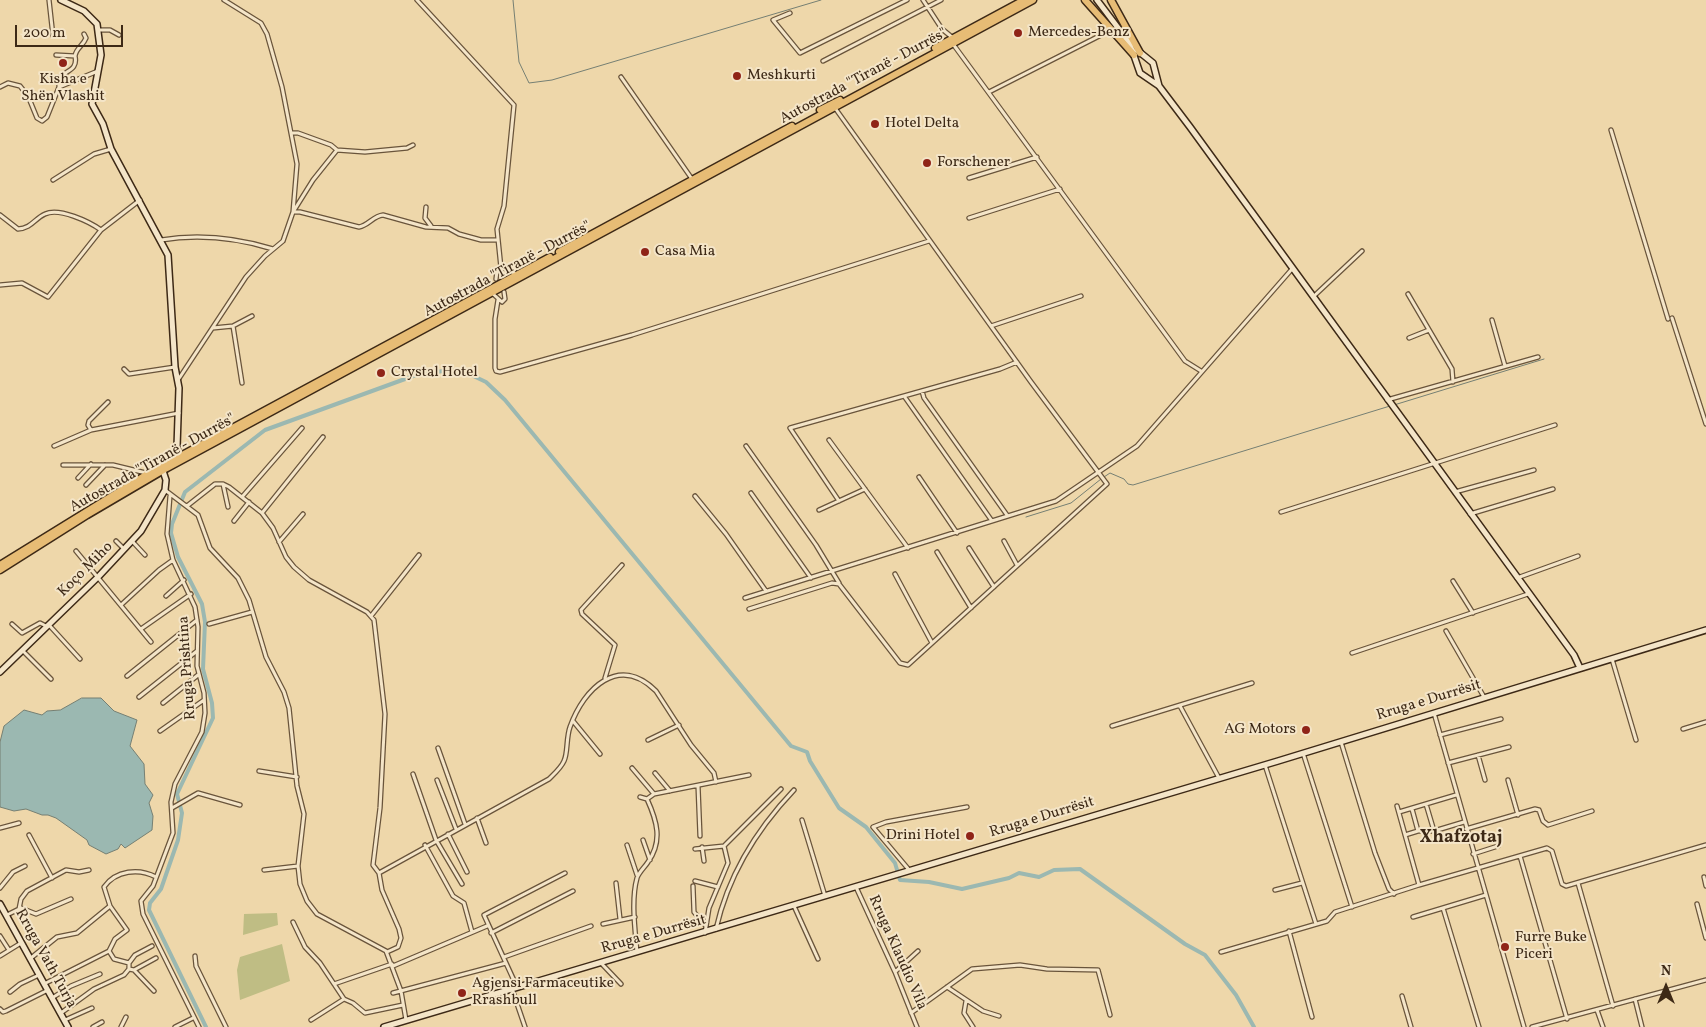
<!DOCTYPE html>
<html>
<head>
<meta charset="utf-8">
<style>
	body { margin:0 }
	#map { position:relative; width:1706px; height:1027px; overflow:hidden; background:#eed7aa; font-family:Vollkorn,serif }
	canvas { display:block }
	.north { position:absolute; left:1641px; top:962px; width:50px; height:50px; -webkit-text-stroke:4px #f4e5c8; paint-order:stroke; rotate:0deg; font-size:14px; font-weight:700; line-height:20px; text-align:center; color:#3d2916 }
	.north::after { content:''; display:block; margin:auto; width:18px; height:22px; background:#3d2916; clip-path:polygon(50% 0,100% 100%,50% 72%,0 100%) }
	.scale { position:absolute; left:15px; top:25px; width:108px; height:22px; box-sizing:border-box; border:2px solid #3d2916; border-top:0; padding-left:6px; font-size:15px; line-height:18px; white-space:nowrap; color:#3d2916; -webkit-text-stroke:4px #f4e5c8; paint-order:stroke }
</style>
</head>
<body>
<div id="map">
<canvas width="1706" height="1027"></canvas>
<div class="north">N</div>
<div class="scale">200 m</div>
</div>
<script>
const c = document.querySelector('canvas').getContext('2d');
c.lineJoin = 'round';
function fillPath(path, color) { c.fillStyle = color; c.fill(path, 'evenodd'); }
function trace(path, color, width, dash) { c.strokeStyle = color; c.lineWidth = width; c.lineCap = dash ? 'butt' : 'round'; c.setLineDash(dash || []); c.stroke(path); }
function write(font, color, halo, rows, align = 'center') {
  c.font = font + ' Vollkorn,serif'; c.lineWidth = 4; c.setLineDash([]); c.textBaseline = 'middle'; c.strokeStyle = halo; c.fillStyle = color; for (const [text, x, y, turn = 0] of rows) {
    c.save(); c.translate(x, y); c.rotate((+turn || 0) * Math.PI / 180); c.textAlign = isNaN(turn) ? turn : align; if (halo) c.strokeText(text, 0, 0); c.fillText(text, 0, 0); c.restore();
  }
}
fillPath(new Path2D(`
	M277 913 278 925 243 935 244 914Z
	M282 944 290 981 240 1000 237 970 240 957Z`), '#bfbd84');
const water = new Path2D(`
	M82 698H101L114 711 137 720 130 746 144 764 145 784 153 795 149 803 153 816 152 830 125 848 121 844 118 849 106 854 89 845 87 840 56 818 48 815H42L26 809 14 811 0 807V742L4 726 24 710 42 715 47 711 60 710Z`);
fillPath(water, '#9bb8b1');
trace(water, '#757f73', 1);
trace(new Path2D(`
	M513 0 519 62 529 83 552 80 821 0
	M1394 405 1544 359
	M1104 477 1110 473 1124 479 1128 484 1133 485 1390 406
	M1026 517 1071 503 1101 479`), '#757f73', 1);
trace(new Path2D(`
	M206 1027 149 910 150 903 161 889 178 840 182 813 177 794 213 718 212 703 203 669 205 622 202 604 178 557 171 533 172 524 185 492 265 430 416 375 450 370 467 373 486 382 505 400 791 746 807 752 810 761 839 808 866 827 895 863 900 880 929 882 962 889 1009 878 1019 873 1039 877 1054 870 1080 869 1185 944 1205 955 1236 995 1254 1027`), '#9bb8b1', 4);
const street = new Path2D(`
	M49 0 53 36
	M417 0 514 105 504 206 497 229 501 268
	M923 0 942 29 953 38
	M790 13 773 20 800 53 907 0
	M99 30H110L119 35
	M953 44 1185 361 1201 371
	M56 55 75 56C78 70 67 70 59 78V87
	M75 56C76 48 83 46 86 38L84 34
	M823 61 941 0
	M621 77 692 179
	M0 87 8 83 20 86 28 96 37 118 42 121 47 117 59 87 98 71
	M989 92 1111 30
	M1611 130 1668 319
	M292 133H298L331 145 337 150 365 152 407 148 413 145
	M969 178 1037 157
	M53 180 94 154 111 149
	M426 207 425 218 431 226
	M293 212H300L359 227C369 225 373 216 383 215L426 227 448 228 459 234 481 240H497
	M293 212 313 180 337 150
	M0 215 18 229C32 228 34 219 45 214 59 207 90 222 101 230
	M969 218 1060 189
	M161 240C198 234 237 238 273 249
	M496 279 497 271 501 268 509 269 515 274
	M0 285 22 283 48 297 101 230 140 200
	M492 293 502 302 505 299 504 292
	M1408 294 1452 369 1453 382
	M1313 297 1362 251
	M498 300 495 319V368L496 371 500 372 632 335 929 241
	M1672 318 1706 424
	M1492 320 1505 366
	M233 326 242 383
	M991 326 1081 296
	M213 328 233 326 252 316
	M1409 338 1429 330
	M124 369 129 374 175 367
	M178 380 246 277 265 256 283 241 293 212 297 164 282 87 267 34 261 23 224 0
	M922 391 924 398 1007 515
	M904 396 992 521
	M1387 400 1538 357
	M91 430 88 425 89 421 108 402
	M829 440 908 548
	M54 446 91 430 179 413
	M746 446 816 545 839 583
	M63 465H113L146 473
	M919 477 957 533
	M78 478 91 464
	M223 484 228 507
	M86 485 105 465
	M165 490 198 515 210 548 238 578 249 600 266 657 284 692 289 708 297 786 304 814 298 866 300 884 307 901 317 914 386 951 401 991 406 1020
	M1455 492 1534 470
	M751 493 811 578
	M170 496 167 534 173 560 195 607 198 627 197 666 204 693 205 713 202 732 175 784 171 802 173 833 153 886 141 901 143 914 199 1027
	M695 496 726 534 766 591
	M242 497 302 428
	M839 501 790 428 1000 369 1017 362
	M187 506 215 484H223L229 487 262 513 273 528 286 557 294 567 309 580 367 612 374 620 385 714 380 808 373 865 379 873 382 890 399 929 401 938 398 947 387 952
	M819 510 865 489
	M1281 512 1555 425
	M262 513 323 437
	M1470 514 1553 489
	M234 521 249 502
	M116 541 124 549
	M132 541 145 555
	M1004 541 1017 565
	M279 542 303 514
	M969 548 994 587
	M76 551 151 642
	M937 552 971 608
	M895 574 932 643
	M1517 578 1578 556
	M1453 581 1473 613
	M166 596 184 580
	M745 598 1056 501 1137 446 1292 269
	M121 605 159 570 173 560
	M749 609 832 583 839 584 900 663 908 665 1107 484 1031 382 835 108
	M371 616 419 555
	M12 624 22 633 40 623 46 626
	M209 624 252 612
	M49 625 80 659
	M141 629 191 594
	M1446 631 1484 697
	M22 650 51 679
	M1352 653 1528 594
	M1612 659 1636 740
	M127 676 197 620
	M605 678 615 645 582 614 581 610 622 565
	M139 697 197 651
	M163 703 198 675
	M1180 706 1219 778
	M1434 713 1524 1027
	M573 721 600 754
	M1112 726 1252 683
	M1683 729 1706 722
	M160 731 204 700
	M1440 735 1501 719
	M648 740 679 725
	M1341 742 1375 853 1389 889 1394 894
	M438 748 465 824
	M1303 753 1352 907
	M1478 755 1485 780
	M1448 763 1509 747
	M1265 765 1316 924
	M632 768 654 794
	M259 771 297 777
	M655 773 670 791
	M413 774 436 840 462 884
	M437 780 456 829
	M1508 780 1518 815
	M698 786 700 836
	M647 799 654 794 749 775
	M1426 804 1434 831
	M172 808 198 793 240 805
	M1412 809 1418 831
	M1399 812 1456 795
	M477 818 486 843
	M802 820 825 896
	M0 828 19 823
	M1466 829 1535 809 1539 810 1543 821 1548 825 1592 811
	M448 834 467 872
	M29 835 52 878
	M1405 835 1418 831H1434L1464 822
	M643 840 650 860
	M425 845 453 896 464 903 472 932
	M627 845 637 875
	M702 847 704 861
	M695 849 724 846 781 789
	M1473 854 1498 846
	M1520 856 1567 1019
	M264 870 298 866
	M910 871 873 827 886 822 967 807
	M379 873 549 779C554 774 561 768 564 761 568 753 566 738 570 727 584 688 619 654 656 691L691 745 714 773 716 782
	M1704 877 1706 886
	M695 881 718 887
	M616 883 620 919
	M1578 883 1613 1006
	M1419 885 1547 848 1552 851 1562 884 1566 886 1706 845
	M693 886 694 912 705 925
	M856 887 895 972 917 1027
	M0 888 13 872 25 866
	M1275 890 1302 883
	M1697 904 1706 938
	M794 906 818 959
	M1443 908 1479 1027
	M19 909 21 899 27 891 66 870 79 872 89 870
	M7 915 21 908 36 914 71 899
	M1413 917 1486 895
	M293 922 305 947 320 963 344 999 353 1003 365 1013 403 1005
	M603 924 635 917
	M716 929C728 876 757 829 794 790
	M1289 931 1312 1017
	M491 933 573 891
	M705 933 709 908 728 863 724 846
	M0 936 9 950
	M109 951 115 939 127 930 110 906 104 887C116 870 139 868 156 877
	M109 951 114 959 129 963 135 955 152 946
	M637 952C635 929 631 900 637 878 639 872 645 867 648 862 663 841 657 821 647 799L640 797
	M1221 952 1327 921 1335 912 1419 885 1397 806
	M0 956 21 943
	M195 956 196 966 226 1027
	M504 957 591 926
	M31 958 57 937 77 933 110 906
	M601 963 621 984
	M393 966 487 926
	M129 969 134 970 156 958
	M134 970 154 991
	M895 972 918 951
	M44 984 109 951
	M334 984 392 964
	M517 987 484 915 565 873
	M947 987 983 1011 999 1016
	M512 989 525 1027
	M10 992 20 984 39 975
	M393 993 506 963
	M1402 996 1411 1027
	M52 998 71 986 100 974
	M1635 999 1642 1027
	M966 1001 964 1013 973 1027
	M0 1009 3 1012 6 1011 48 990
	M1597 1010 1603 1027
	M61 1013 94 989 124 975 129 969V963
	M911 1013 972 969 1020 965 1047 969 1098 970 1110 1015
	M65 1020 92 1008
	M311 1020 344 999
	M93 1027 102 1022
	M121 1027 126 1017
	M175 1027 193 1018
	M1532 1027 1706 980`);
const secondary = new Path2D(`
	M61 0 84 11 97 24 101 55 92 104 103 124 111 149 168 255 175 367 179 388 177 447 179 457
	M1097 0 1131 45
	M1130 44 1140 73 1159 86 1190 127 1574 655 1580 668
	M1137 50 1153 63 1159 86
	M0 672 99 576 141 531 165 490 166 480 163 471
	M0 904 68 1027
	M384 1027 1278 761 1706 630`);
const highway = new Path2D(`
	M1085 0 1134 55
	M1111 0 1140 53
	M935 48 1024 0
	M820 110 840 100
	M559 252 792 126
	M0 565 149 473 550 257
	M0 570 87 515 167 468 1033 0`);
trace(street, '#69543b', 5.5);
trace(secondary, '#3d2916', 8);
trace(highway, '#3d2916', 9);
trace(street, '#f4e5c8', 3);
trace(secondary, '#f4e5c8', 5);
trace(highway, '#e7bc75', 6);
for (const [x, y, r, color] of [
	[1018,33,5,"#8f2418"],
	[63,63,5,"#8f2418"],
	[737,76,5,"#8f2418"],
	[875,124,5,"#8f2418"],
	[927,163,5,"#8f2418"],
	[645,252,5,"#8f2418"],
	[381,373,5,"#8f2418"],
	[1306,730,5,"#8f2418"],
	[970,836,5,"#8f2418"],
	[1505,947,5,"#8f2418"],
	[462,993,5,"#8f2418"]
]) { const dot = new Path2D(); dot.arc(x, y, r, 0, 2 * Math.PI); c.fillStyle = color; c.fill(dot); trace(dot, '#f4e5c8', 2); }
write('15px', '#3d2916', '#f4e5c8', [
	["Mercedes-Benz",1028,33],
	["Meshkurti",747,76],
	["Kisha e",63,80,"center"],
	["Shën Vlashit",63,97,"center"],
	["Hotel Delta",885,124],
	["Forschener",937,163],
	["Casa Mia",655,252],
	["Crystal Hotel",391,373],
	["AG Motors",1296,730,"right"],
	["Drini Hotel",960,836,"right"],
	["Furre Buke",1515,938],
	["Piceri",1515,955],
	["Agjensi Farmaceutike",472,984],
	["Rrashbull",472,1001]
], 'left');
write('15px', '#3d2916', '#f4e5c8', [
	["Autostrada \"Tiranë - Durrës\"",864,77,-28],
	["Autostrada \"Tiranë - Durrës\"",508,270,-28],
	["Autostrada \"Tiranë - Durrës\"",153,464,-29],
	["Koço Miho",86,570,-45],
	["Rruga Prishtina",188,668,-94],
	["Rruga e Durrësit",1429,701,-17],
	["Rruga e Durrësit",1042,818,-17],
	["Rruga e Durrësit",654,935,-16],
	["Rruga Klaudio Vila",897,953,66],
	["Rruga Vath Turja",45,959,61]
]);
write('bold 18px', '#3d2916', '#f4e5c8', [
	["Xhafzotaj",1461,839]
]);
</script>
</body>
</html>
